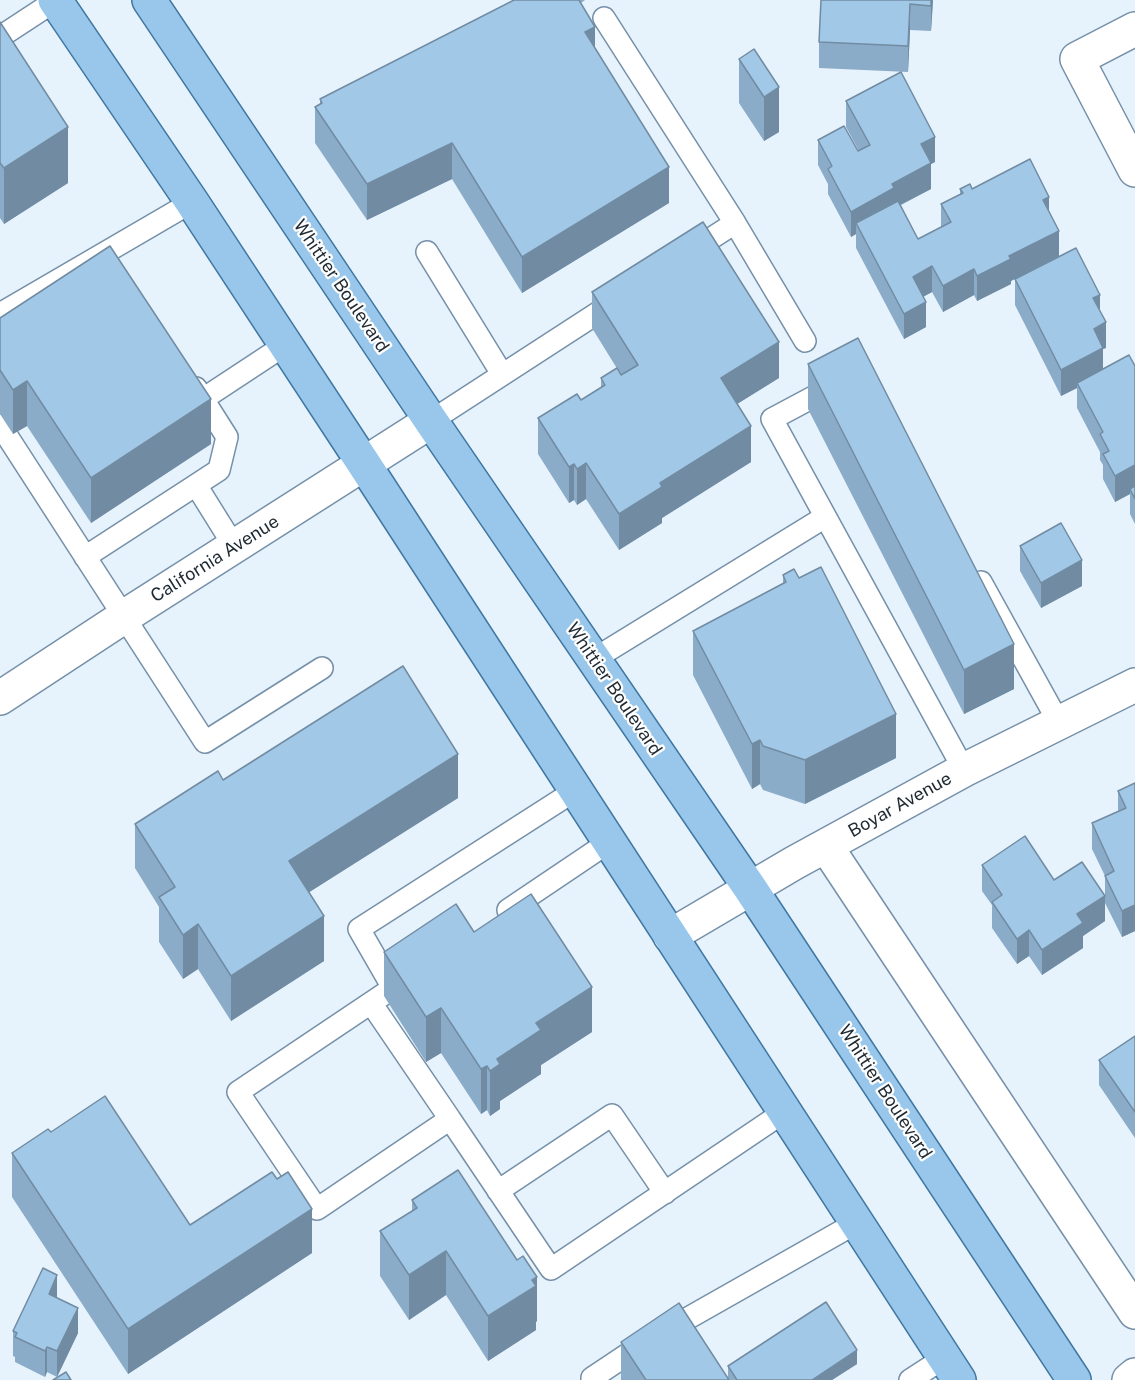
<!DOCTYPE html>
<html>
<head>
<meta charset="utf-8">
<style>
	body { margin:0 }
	canvas { display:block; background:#e6f2fc }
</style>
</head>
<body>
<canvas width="1135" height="1380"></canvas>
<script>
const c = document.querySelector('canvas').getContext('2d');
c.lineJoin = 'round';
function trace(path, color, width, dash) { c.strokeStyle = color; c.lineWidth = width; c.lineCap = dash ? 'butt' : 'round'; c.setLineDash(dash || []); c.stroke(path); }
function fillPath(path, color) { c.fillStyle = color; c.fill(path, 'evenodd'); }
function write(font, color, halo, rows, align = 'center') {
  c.font = font + ' "Public Sans",sans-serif'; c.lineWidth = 4.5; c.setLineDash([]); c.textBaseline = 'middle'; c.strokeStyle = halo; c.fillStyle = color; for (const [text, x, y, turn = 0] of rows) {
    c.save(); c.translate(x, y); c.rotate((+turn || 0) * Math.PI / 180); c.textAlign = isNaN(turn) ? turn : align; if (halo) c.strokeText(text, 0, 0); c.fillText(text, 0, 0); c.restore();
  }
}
const lane = new Path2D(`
	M604 18 735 223 805 341
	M0 37 55 1
	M427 252 502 374
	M690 252 735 223
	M0 314 192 202
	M832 387 772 419 964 770
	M196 388 227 437 219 470 196 485 234 546
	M203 399 285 345
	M431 421 616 301
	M0 425 205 742 322 668
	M85 557 196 485
	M981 582 1059 723
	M594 659 825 517
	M508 910 609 842
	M408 978 238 1092 317 1209 450 1119 551 1269 784 1112
	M393 988 359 929 576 790
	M371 1003 450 1119
	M498 1191 612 1115 665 1193
	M592 1380V1378L646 1342 856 1223
	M910 1380 944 1358`);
const street = new Path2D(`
	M1135 29 1077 59 1135 170
	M0 698 125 616 431 421
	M826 846 1135 1312
	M670 936 794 863 964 770 1135 685
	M1129 1380 1135 1375`);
const primary = new Path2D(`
	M55 0 192 202 364 464 959 1380
	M149 0 431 421 750 888 1074 1380`);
trace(lane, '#7590a8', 24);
trace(street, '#7590a8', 36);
trace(primary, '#4077a1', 36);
trace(lane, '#fff', 21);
trace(street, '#fff', 33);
trace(primary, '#98c7eb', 33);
fillPath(new Path2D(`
	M514 0H585L581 3 595 48 669 203 522 293 452 179 367 220 315 143V107L320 105V99Z
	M821 0H933L931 31 910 30 908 72 819 68V42Z
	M0 22 68 183 4 224 0 218Z
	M754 49 779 132 764 141 739 103V59Z
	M846 101 935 162 931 164V189L901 205 918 239 941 227V204L960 194V189H972L1049 212 1059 256 1011 281V284L977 301 974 295 943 312 932 292 923 297 926 327 904 339 856 248V234L851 237 828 194V184L818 165V140L858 151H859L846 127Z
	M1015 279 1100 311 1106 348 1103 349V369L1135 366V524L1130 514V494L1115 502 1103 479V465L1100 460V452L1077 408V388L1061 396 1015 305Z
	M592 292 779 378 737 404 751 462 662 518V523L619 550 586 499 577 505 574 500 569 503 538 454V418L581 400 601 387V378L621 375 592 328Z
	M0 318 211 444 91 523 27 426 13 434 0 414Z
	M808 364 1014 689 964 714 808 409Z
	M1020 546 1082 586 1041 608 1020 571Z
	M783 575 896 758 805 804 763 790 760 784 752 789 693 675V631L783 583Z
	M223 780 458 798 309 892 324 961 231 1021 198 969 183 979 159 942V907L135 868V824Z
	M1135 783V931L1122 937 1105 903V921L1083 936V948L1042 975 1029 956 1017 964 992 928V905L982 891V865L1054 880 1105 895V876L1092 849V823L1118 811V791Z
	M474 932 592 1032 541 1065V1074L500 1101V1109L490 1116 487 1110 481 1114 441 1053 426 1062 384 996V952Z
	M1135 1036V1138L1099 1085V1060Z
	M51 1132 190 1225 312 1253 128 1374 12 1197V1153Z
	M412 1200 537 1321 536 1322V1330L488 1361 446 1295 409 1320 380 1276V1231L412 1211Z
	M57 1298 78 1333 57 1377 47 1372 45 1377 15 1362V1357L13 1356V1331Z
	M621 1342 728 1377V1366L857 1364 832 1380H621Z`), '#8bacc8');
fillPath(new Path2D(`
	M931 0H933L931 31Z
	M910 4V30L908 72V46Z
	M595 27V63L585 32Z
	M779 87V132L764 141V97Z
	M68 127V183L4 224V168Z
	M935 137V162L931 164V189L894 208 856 223V234L851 237V212L921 144Z
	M452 143V179L367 220V184Z
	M669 167V203L522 293V257Z
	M1049 197V223L1043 200Z
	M1059 231V256L1011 281V284L977 301V276L1009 256Z
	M932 266V292L913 302V277Z
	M974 269V295L943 312V286Z
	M1100 295V320L1093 298Z
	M926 302V327L904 339V314Z
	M1106 322V348L1103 349V374L1077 383V388L1061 396V370L1094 329Z
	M779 342V378L721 414V378Z
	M27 381V426L13 434V390Z
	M211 399V444L91 523V478Z
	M751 426V462L662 518V523L619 550V514L660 483Z
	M586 463V499L577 505V469Z
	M574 464V500L569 503V467Z
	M1135 465V491L1130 489V494L1115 502V476Z
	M1082 560V586L1041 608V583Z
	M1014 644V689L964 714V670Z
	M896 714V758L805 804V760Z
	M760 740V784L752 789V744Z
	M458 754V798L289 905V861Z
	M1105 896V921L1083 936V948L1042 975V950L1077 914Z
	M1135 905V931L1122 937V911Z
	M324 916V961L231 1021V976Z
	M198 924V969L183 979V935Z
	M1029 930V956L1017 964V939Z
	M592 987V1032L541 1065V1074L500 1101V1109L490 1116V1071L497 1059 536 1023Z
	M441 1008V1053L426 1062V1017Z
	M487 1066V1110L481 1114V1069Z
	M312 1209V1253L128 1374V1329Z
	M446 1251V1295L409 1320V1275Z
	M57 1275V1300L49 1294Z
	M537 1277V1321L536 1322V1330L488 1361V1316Z
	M78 1308V1333L57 1377V1351Z
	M47 1347V1372L45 1377V1351Z
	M857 1350V1364L832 1380H812Z`), '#718ca2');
const building = new Path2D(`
	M514 0H579L595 27 585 32 669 167 522 257 452 143 367 184 315 107 322 103 320 99Z
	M821 0H931V6L910 4 908 46 819 42Z
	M0 22 68 127 4 168 0 163Z
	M754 49 779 87 764 97 739 59Z
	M901 72 935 137 921 144 931 163 892 184 894 188 851 212 828 169 832 166 818 140 844 126 858 151 870 145 846 101Z
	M1030 159 1049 197 1043 200 1059 231 1009 256 1011 259 977 276 974 269 943 286 932 266 913 277 926 302 904 314 856 223 898 201 918 239 951 222 941 204 963 193 960 189 970 184 972 189Z
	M703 222 779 342 721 378 751 426 660 483 662 487 619 514 586 463 577 469 574 464 569 467 538 418 577 394 581 400 605 385 601 378 617 368 621 375 638 365 592 292Z
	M110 246 211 399 91 478 27 381 13 390 0 370V318Z
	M1076 248 1100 295 1093 298 1106 322 1094 329 1103 348 1061 370 1015 279Z
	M858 338 1014 644 964 670 808 364Z
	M1129 355 1135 366V465L1115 476 1103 454 1109 451 1100 434 1103 432 1077 383Z
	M1135 486V499L1130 489Z
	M1061 523 1082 560 1041 583 1020 546Z
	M821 567 896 714 805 760 763 746 760 740 752 744 693 631 786 582 783 575 794 569 799 578Z
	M403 666 458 754 289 861 324 916 231 976 198 924 183 935 159 897 175 887 135 824 218 771 223 780Z
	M1135 783V905L1122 911 1105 876 1114 871 1092 823 1126 808 1118 791Z
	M1025 836 1054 880 1082 862 1105 896 1077 914 1083 923 1042 950 1029 930 1017 939 992 902 1002 895 982 865Z
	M531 894 592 987 536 1023 541 1030 497 1059 500 1064 490 1071 487 1066 481 1069 441 1008 426 1017 384 952 456 904 474 932Z
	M1135 1036V1112L1099 1060Z
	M105 1096 190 1225 272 1172 277 1179 288 1172 312 1209 128 1329 12 1153 48 1129 51 1132Z
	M458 1170 517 1260 523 1256 537 1277 532 1280 536 1286 488 1316 446 1251 409 1275 380 1231 417 1208 412 1200Z
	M43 1268 57 1275 49 1294 78 1308 57 1351 47 1347 45 1351 15 1337 17 1333 13 1331Z
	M826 1302 857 1350 812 1380H737L728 1366Z
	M679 1303 729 1380H646L621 1342Z
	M66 1372 71 1380H53Z`);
fillPath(building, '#a2c8e8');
trace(building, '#718ca2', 1.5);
write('18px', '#1e2932', '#fefefe', [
	["Whittier Boulevard",341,286,56],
	["California Avenue",215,559,-32],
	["Whittier Boulevard",614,689,56],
	["Boyar Avenue",900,805,-29],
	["Whittier Boulevard",885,1092,57]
]);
</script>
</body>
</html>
